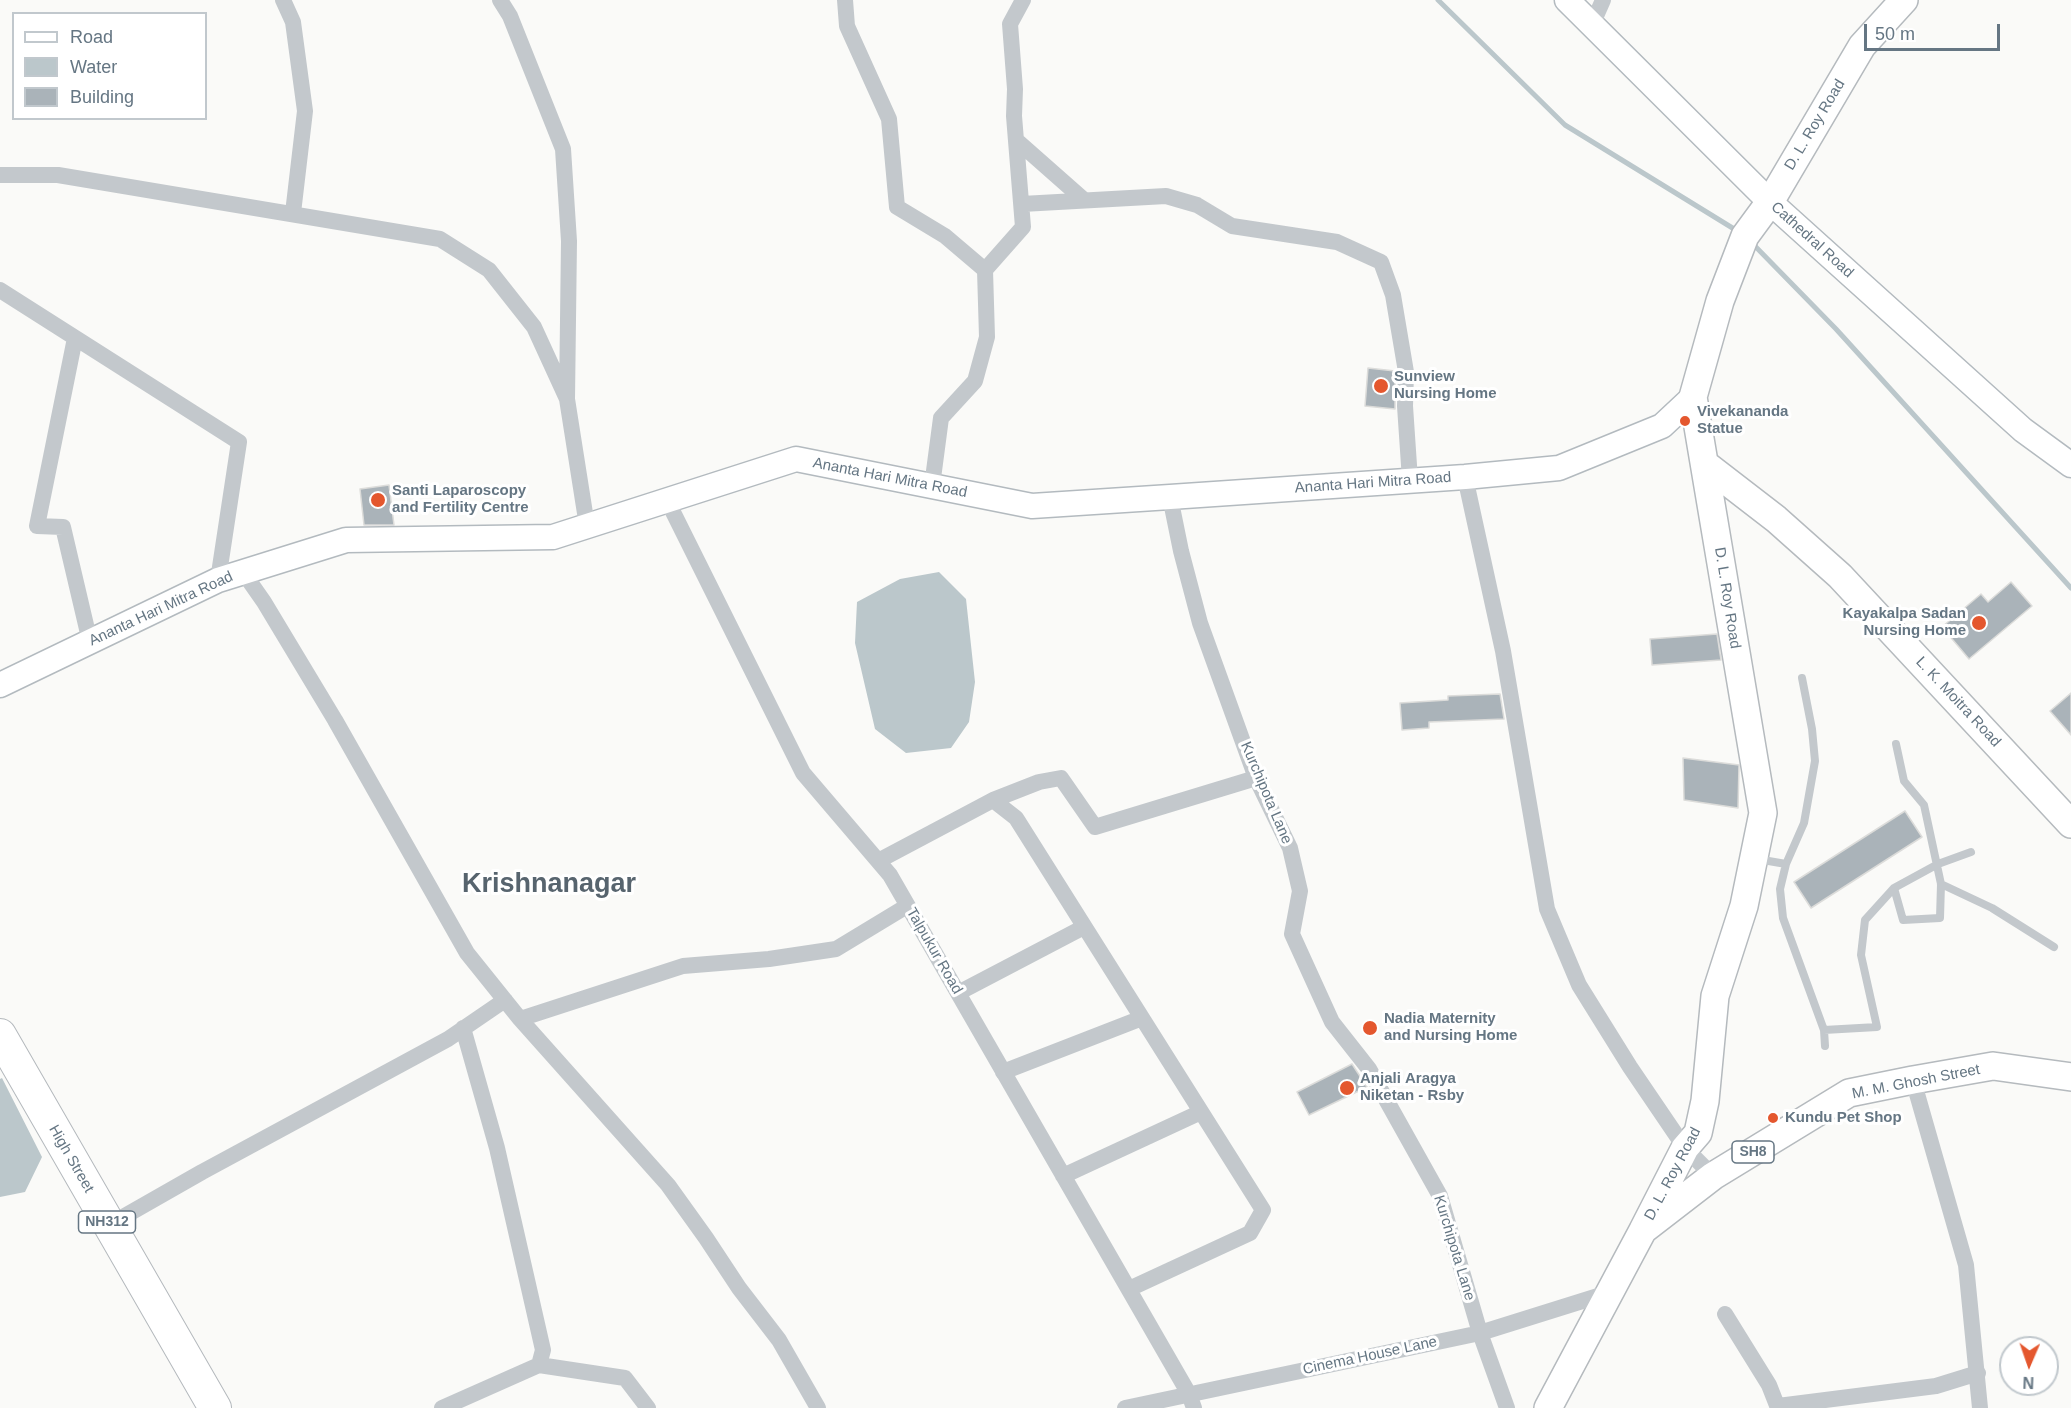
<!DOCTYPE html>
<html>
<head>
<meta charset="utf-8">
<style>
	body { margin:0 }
	#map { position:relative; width:2071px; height:1408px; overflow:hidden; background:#fafaf8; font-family:Arial,sans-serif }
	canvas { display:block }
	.legend { position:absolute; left:12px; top:12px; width:195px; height:108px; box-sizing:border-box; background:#fff; border:2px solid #c1c8cd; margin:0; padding:8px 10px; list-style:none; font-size:18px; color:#657683 }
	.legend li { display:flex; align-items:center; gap:12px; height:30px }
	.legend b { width:30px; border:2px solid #c1c8cd }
	.north { position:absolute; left:1999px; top:1336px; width:60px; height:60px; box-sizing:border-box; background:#fff; border:2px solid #c1c8cd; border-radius:50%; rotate:182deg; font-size:16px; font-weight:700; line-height:24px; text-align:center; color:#657683 }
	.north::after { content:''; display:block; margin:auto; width:21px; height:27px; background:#e4572e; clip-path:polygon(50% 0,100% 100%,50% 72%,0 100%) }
	.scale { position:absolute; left:1864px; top:24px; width:136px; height:27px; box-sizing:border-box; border:3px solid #657683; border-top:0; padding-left:8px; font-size:18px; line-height:21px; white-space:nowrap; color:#657683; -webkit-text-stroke:4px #fff; paint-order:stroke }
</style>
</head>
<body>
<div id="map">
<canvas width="2071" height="1408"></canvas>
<ul class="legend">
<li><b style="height:8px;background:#fff"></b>Road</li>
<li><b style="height:16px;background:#bbc7cb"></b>Water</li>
<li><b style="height:16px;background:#aab3b9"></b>Building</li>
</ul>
<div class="north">N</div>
<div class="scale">50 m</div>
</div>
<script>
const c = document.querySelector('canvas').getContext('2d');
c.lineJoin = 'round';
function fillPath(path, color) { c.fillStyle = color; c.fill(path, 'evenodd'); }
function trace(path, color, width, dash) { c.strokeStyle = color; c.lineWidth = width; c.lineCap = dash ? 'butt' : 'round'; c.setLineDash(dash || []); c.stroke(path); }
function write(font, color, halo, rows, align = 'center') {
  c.font = font + ' Arial,sans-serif'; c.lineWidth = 6; c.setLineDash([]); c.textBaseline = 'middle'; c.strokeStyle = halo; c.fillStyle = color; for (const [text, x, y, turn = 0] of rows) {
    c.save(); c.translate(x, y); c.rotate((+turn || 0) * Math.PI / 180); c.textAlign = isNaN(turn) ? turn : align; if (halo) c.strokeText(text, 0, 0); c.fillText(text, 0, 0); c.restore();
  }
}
fillPath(new Path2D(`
	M939 572 966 599 975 682 969 722 951 748 906 753 875 729 855 643 857 602 900 579Z
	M2 1078 42 1157 25 1192 0 1197V1079Z`), '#bbc7cb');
trace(new Path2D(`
	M1438 0 1565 125 1739 232
	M1751 242 1836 329 2071 588`), '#bbc7cb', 5);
const building = new Path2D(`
	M1368 368 1395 371V409L1365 406Z
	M389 485 394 525H364L360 489Z
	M2011 582 2032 606 1969 659 1942 627 1981 594 1988 602Z
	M1717 634 1721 660 1652 665 1650 639Z
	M2071 693V735L2050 711Z
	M1500 694 1504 719 1429 722V728L1402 730 1400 703 1448 700V696Z
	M1683 758 1739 765 1738 808 1684 800Z
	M1905 811 1922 837 1811 908 1794 882Z
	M1352 1064 1367 1087 1309 1115 1297 1092Z`);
fillPath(building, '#aab3b9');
trace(building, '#dcdcda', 1.5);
const secondary = new Path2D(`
	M1567 0 1770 202 2023 430 2071 465
	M0 685 218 580 346 540 553 537 796 459 1032 506 1170 497 1465 477 1559 468 1662 426 1693 397`);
const primary = new Path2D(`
	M1706 465 1776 519 1840 576 2071 824
	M1643 1230 1685 1148 1698 1133 1705 1101 1715 996 1744 906 1763 813 1693 397 1720 301 1745 236 1770 202 1862 46 1904 0
	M1548 1408 1643 1230 1713 1176 1849 1093 1913 1080 1993 1066 2071 1077`);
const highway = new Path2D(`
	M0 1035 215 1408`);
trace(secondary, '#b3babf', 27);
trace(primary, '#b5babe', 30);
trace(highway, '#b4b9bd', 34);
trace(new Path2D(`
	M1802 678 1812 729 1815 761 1804 823 1786 864 1780 889 1783 918 1824 1030 1825 1046
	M1757 859 1786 864
	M1941 884 1992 908 2054 947
	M1894 888 1903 920 1940 918 1941 884 1924 805 1904 781 1896 744
	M1824 1030 1877 1027 1861 955 1865 920 1894 888 1938 864 1971 852`), '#c3c8cc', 8);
trace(new Path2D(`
	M283 0 293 22 305 111 293 213
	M500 0 510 16 563 149 569 241 567 399 587 526
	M845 0 847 26 889 119 897 207 945 236 985 270 987 337 975 381 941 418 932 486
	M1592 25 1603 0
	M1016 140 1084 200
	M0 175H58L440 239 489 270 534 327 567 399
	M1022 204 1166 196 1197 205 1232 226 1337 242 1381 262 1393 295 1406 372 1405 406 1410 480
	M985 270 1023 227 1014 116 1015 89 1010 24 1023 0
	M0 290 239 442 218 580
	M75 338 37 526 63 527 90 642
	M1465 477 1503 651 1547 909 1579 985 1630 1067 1685 1148 1713 1176
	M1170 497 1181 551 1200 623 1256 778 1290 848 1300 891 1292 934 1332 1022 1369 1069 1440 1196 1480 1333 1507 1408
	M667 500 803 773 890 875 1189 1394 1194 1408
	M243 572 264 602 335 720 467 953 520 1019 668 1185 706 1238 739 1288 779 1340 818 1408
	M993 800 1039 782 1061 778 1095 827 1256 778
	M878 861 993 800 1016 818 1263 1210 1250 1233 1129 1289
	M958 993 1084 927
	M520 1019 683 966 769 959 836 949 907 906
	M1003 1072 1142 1018
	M1913 1080 1966 1265 1980 1408
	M1063 1176 1201 1112
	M109 1225 202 1172 448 1039 505 1000
	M1725 1314 1769 1385 1778 1408
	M539 1365 625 1378 648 1408
	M1778 1406 1936 1386 1978 1373
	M442 1408 539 1365 543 1350 497 1148 463 1028
	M1125 1408 1480 1333 1611 1292`), '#c3c8cc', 16);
trace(secondary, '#fff', 24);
trace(primary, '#fff', 27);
trace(highway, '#fff', 32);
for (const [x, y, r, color] of [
	[1381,386,8,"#e4572e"],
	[1685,421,6,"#e4572e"],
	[378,500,8,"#e4572e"],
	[1979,623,8,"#e4572e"],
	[1370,1028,8,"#e4572e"],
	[1347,1088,8,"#e4572e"],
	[1773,1118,6,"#e4572e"]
]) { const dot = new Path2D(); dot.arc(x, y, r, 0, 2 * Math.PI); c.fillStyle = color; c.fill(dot); trace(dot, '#fff', 2); }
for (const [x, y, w] of [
	[1753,1152,42],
	[107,1222,57]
]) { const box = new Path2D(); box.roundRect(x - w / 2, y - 11, w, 22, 4.5); c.fillStyle = '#fff'; c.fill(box); trace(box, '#657683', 1.5); }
write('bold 14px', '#657683', null, [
	["SH8",1753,1152],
	["NH312",107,1222]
]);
write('15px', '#657683', '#fff', [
	["D. L. Roy Road",1815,125,-59],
	["Cathedral Road",1812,240,42],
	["Ananta Hari Mitra Road",890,478,11],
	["Ananta Hari Mitra Road",1373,483,-4],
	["D. L. Roy Road",1727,598,81],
	["Ananta Hari Mitra Road",161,609,-25],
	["L. K. Moitra Road",1958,702,47],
	["Kurchipota Lane",1266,793,67],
	["Talpukur Road",934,951,60],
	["M. M. Ghosh Street",1916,1082,-11],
	["High Street",71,1159,60],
	["D. L. Roy Road",1673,1174,-62],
	["Kurchipota Lane",1454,1248,73],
	["Cinema House Lane",1370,1356,-12]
]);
write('bold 15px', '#657683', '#fff', [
	["Sunview",1394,377],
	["Nursing Home",1394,394],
	["Vivekananda",1697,412],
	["Statue",1697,429],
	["Santi Laparoscopy",392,491],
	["and Fertility Centre",392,508],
	["Kayakalpa Sadan",1966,614,"right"],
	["Nursing Home",1966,631,"right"],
	["Nadia Maternity",1384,1019],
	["and Nursing Home",1384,1036],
	["Anjali Aragya",1360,1079],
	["Niketan - Rsby",1360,1096],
	["Kundu Pet Shop",1785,1118]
], 'left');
write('bold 27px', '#57646e', '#fff', [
	["Krishnanagar",549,885]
]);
</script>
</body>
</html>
